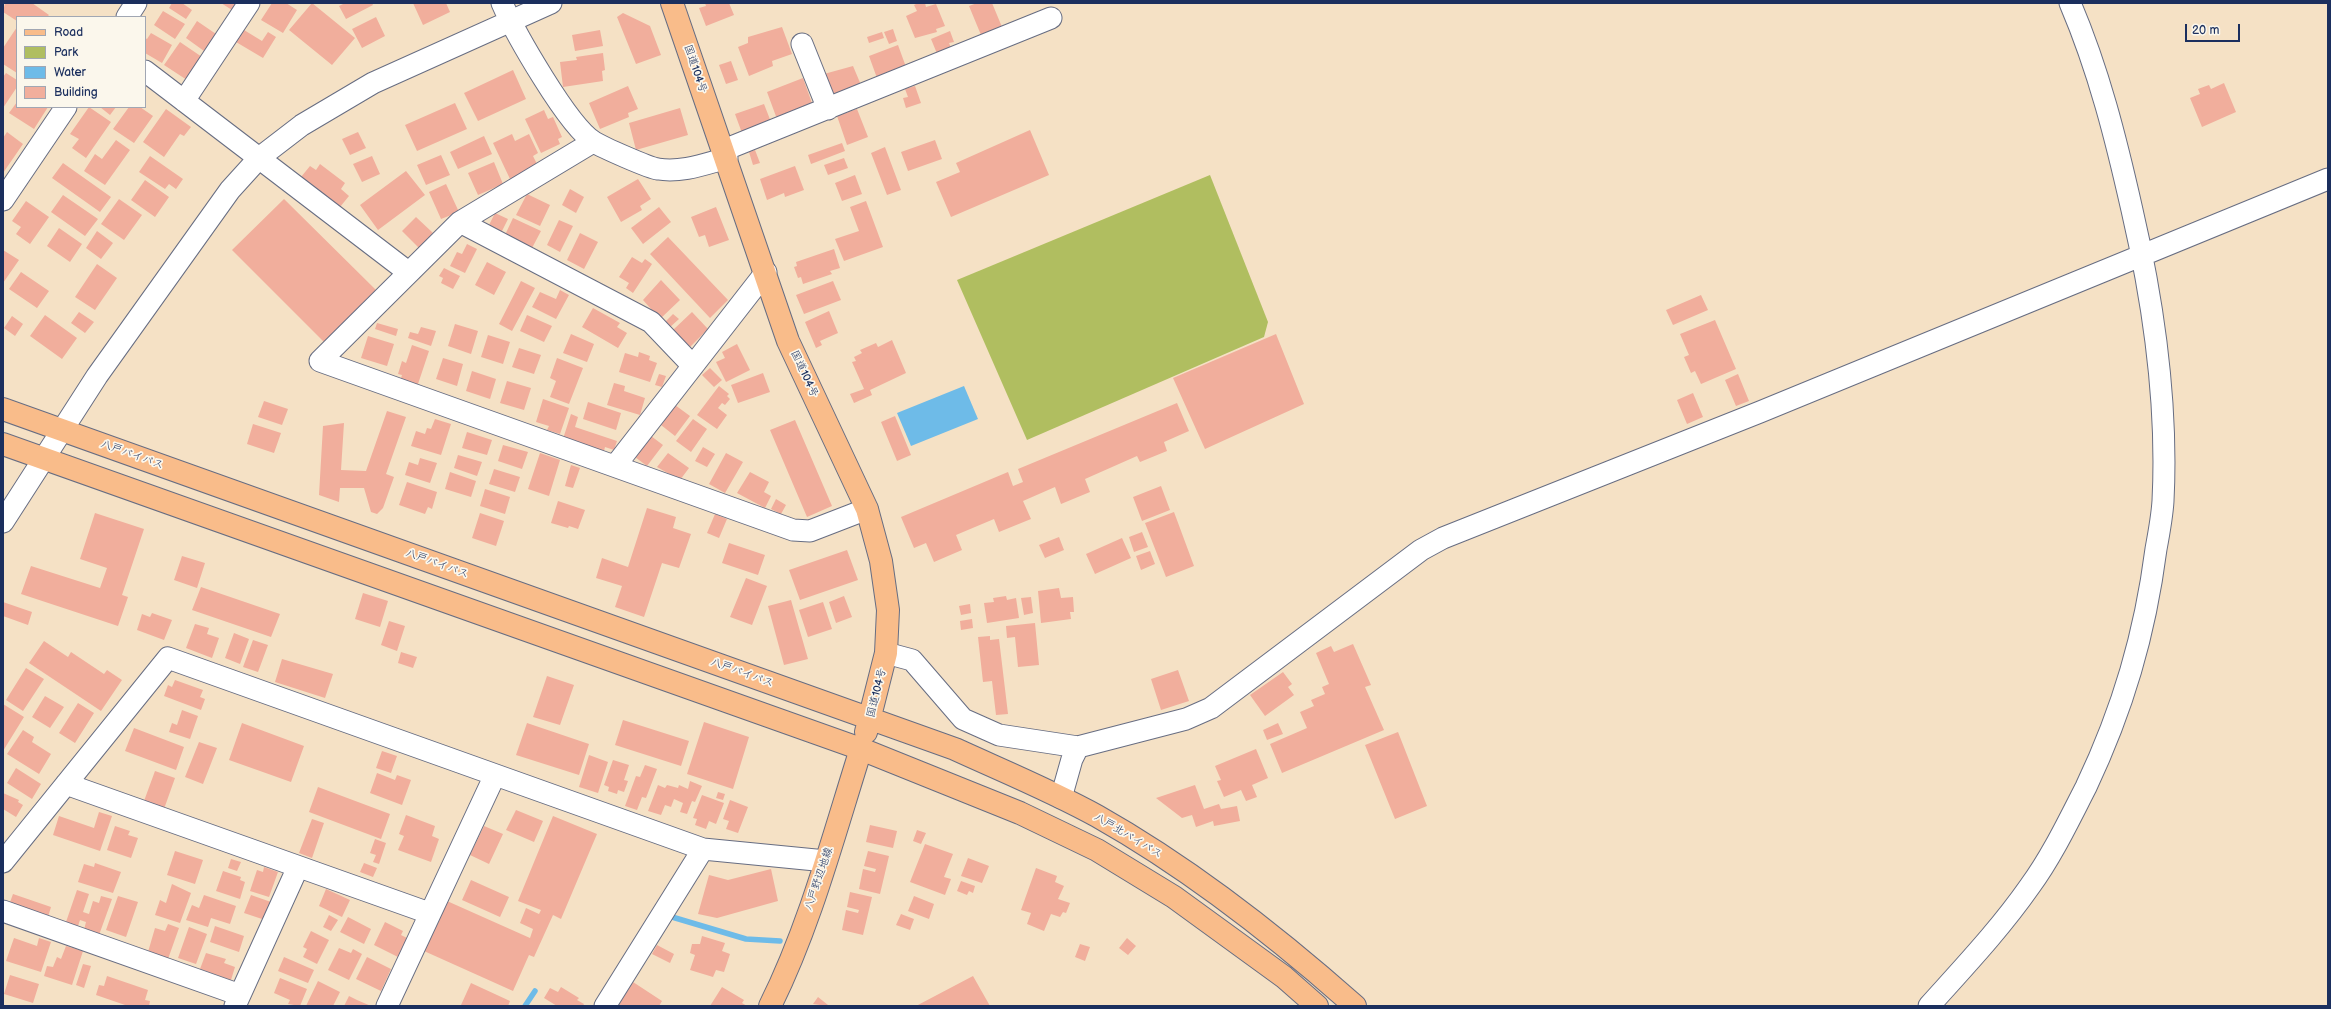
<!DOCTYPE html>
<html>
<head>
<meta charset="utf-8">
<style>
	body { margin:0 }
	#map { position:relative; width:2331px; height:1009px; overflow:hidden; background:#f5e1c5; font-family:"Balsamiq Sans",sans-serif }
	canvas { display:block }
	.frame { position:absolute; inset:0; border:4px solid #1b2f5e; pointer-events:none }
	.legend { position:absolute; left:16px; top:16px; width:130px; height:92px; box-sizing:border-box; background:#fbf7ec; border:1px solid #a1a7b3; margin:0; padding:5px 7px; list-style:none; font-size:12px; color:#1b2f5e }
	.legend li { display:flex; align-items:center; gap:8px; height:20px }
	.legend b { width:20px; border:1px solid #a1a7b3 }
	.scale { position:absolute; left:2185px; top:24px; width:55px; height:18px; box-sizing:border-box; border:2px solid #1b2f5e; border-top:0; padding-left:5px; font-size:12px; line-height:14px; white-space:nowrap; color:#1b2f5e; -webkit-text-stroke:3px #fbf7ec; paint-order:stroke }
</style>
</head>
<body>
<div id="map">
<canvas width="2331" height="1009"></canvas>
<div class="frame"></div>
<ul class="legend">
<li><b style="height:5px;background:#f9bc8a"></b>Road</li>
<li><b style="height:11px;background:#b0be60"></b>Park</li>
<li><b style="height:11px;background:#6ebbe8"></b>Water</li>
<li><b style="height:11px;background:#f1ae9c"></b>Building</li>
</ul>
<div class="scale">20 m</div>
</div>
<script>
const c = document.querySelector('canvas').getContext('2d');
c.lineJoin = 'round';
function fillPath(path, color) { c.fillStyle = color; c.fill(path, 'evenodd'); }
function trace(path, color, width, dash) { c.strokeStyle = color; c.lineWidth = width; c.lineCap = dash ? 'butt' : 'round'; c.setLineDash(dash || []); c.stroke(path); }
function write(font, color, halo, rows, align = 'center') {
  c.font = font + ' "Balsamiq Sans","Klee One",sans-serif'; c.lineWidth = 3.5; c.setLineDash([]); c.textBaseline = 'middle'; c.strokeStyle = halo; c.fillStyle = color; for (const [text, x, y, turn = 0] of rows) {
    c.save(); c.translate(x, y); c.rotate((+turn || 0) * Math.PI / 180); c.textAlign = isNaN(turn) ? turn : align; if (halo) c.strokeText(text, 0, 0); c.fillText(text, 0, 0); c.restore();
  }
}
fillPath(new Path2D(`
	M1210 175 1268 322 1264 337 1027 440 957 280Z`), '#b0be60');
fillPath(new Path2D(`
	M964 386 978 419 911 446 897 413Z`), '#6ebbe8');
trace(new Path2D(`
	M672 917 746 939 780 941
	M525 1006 535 991`), '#6ebbe8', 5.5);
fillPath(new Path2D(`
	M5 3H32L49 15 47 17H17V21L3 12Z
	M172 3H182L192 10 186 19 169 8Z
	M221 3H236L232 10Z
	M272 3H286L297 10 283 33 261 20Z
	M312 3 355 38 332 65 289 30Z
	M345 3H372L373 5 346 19 339 6Z
	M413 3H446L450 12 423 25Z
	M705 3H729L734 15 706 26 699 8 706 6Z
	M918 3H925L926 7 936 4 945 26 936 29 937 32 915 38 906 16 917 11 914 5Z
	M977 3H992L1002 27 981 35 969 6Z
	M163 11 185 24 175 39 154 25Z
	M623 13 650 26 661 55 636 64 617 17Z
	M376 17 385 36 362 48 352 29Z
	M197 21 216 34 204 51 186 38Z
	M17 27V73L3 64V48Z
	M782 27 792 54 772 61 773 66 749 76 738 47 748 43V37Z
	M893 29 897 41 889 44 884 32Z
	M244 30 262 41 268 32 276 37 263 58 236 42Z
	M600 30 603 46 575 51 572 35Z
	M950 31 954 42 949 43 952 50 938 56 931 39Z
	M882 32 884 38 869 43 867 37Z
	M151 33 172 45 162 63 145 53V38L147 39Z
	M180 42 202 57 187 80 164 65Z
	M898 45 906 67 877 78 869 56Z
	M603 53 605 70 602 71 603 81 563 87 560 62 577 60 576 57Z
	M731 61 738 80 726 84 719 65Z
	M853 66 861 85 832 96 824 74Z
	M513 70 526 99 478 121 464 93Z
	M6 73 17 80V87L3 108V77Z
	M803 78 813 106 777 119 767 92Z
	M2224 83 2236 112 2202 127 2190 98 2200 94 2198 89 2209 85 2211 89Z
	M628 86 638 109 628 113 629 117 600 129 589 103Z
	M915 86 921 103 906 108 903 98 908 97 905 89Z
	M17 102V107H48L34 129 9 113Z
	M455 103 467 129 417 151 405 125Z
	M764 104 771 122 742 133 735 114Z
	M89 107 111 122 86 158 72 148 79 139 70 134Z
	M100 107H116L110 115Z
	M129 107H140L153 116 134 143 113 129Z
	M680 108 688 135 636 150 629 123Z
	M166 109 191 127 184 136 180 134 164 157 143 142Z
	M857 109 868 137 847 145 837 116Z
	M544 110 548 119 553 117 562 137 558 139 560 144 541 153 525 119Z
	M1030 130 1049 175 951 217 936 182 960 172 956 163Z
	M7 132 23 144 3 173V138Z
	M358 132 366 148 350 155 342 139Z
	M512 134 515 141 529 134 538 153 533 156 538 166 510 179 493 143Z
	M484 136 492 154 458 169 450 152Z
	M116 140 130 150 105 185 84 171 95 154 102 159Z
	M935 140 942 159 908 171 901 152Z
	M842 143 845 151 811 164 808 155Z
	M885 147 901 190 887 195 871 153Z
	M755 150 760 163 753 165 749 152Z
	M441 155 450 175 426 185 417 165Z
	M150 156 183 179 176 189 169 184 165 189 139 172Z
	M372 156 380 174 362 182 353 164Z
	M844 158 848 168 828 175 824 165Z
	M494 162 503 184 478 195 468 173Z
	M63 163 111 197 100 212 52 178Z
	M320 164 345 183 341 189 349 196 340 207 301 177 310 166 316 170Z
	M795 166 804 190 785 197 784 193 767 200 760 179Z
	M406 171 425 195 378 230 360 205Z
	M855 175 862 194 842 201 835 183Z
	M638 179 651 199 640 206 642 210 621 222 607 197Z
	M145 180 169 197 155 217 131 200Z
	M446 184 459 212 441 219 429 192Z
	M570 189 584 197 576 213 562 205Z
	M527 194 550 205 540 226 516 215Z
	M63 195 98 219 85 236 51 212Z
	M119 199 142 215 124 240 101 224Z
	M284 199 376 290 324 342 232 250Z
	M26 201 49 217 30 244 16 234 21 227 12 221Z
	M866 201 883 247 844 261 835 239 859 231 850 207Z
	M659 207 671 222 643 244 631 228Z
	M716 207 729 240 709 247 705 235 699 237 691 217Z
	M495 213 508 219 501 233 488 227Z
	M416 217 433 233 419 248 402 231Z
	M513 218 541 231 532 248 505 235Z
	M559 220 573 226 560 252 547 245Z
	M59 228 82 244 70 262 47 246Z
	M97 231 113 243 101 259 86 248Z
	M580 233 598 242 584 269 567 260Z
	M668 237 728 300 710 318 650 254Z
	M467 244 477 249 465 273 450 266 457 252 462 254Z
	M834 249 840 268 830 271 832 274 803 284 801 277 798 278 794 267 797 266 796 262Z
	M3 250 19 260 3 283Z
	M632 257 642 263 645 259 652 264 633 293 626 288 629 283 619 277Z
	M487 262 506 272 494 295 475 285Z
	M97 264 117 278 95 310 75 297Z
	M444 268 460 276 453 289 441 283 443 278 439 276Z
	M21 272 49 291 37 308 9 289Z
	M661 280 680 300 660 319 643 300Z
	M521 281 535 288 512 331 499 324Z
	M833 281 841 300 804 314 796 295Z
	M560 290 569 295 556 319 532 307 540 292 556 299Z
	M1701 295 1708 310 1673 325 1666 310Z
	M593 308 620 323 617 327 627 333 618 348 582 327Z
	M829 311 838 333 820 341 822 345 816 348 805 322Z
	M79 312 94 322 85 333 71 323Z
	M692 312 708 329 690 347 673 330Z
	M673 314 679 319 669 328 664 323Z
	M45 315 77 338 62 359 30 336Z
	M527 315 552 326 544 342 520 331Z
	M12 316 23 324 15 336 4 328Z
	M1715 320 1736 369 1701 384 1695 371 1691 373 1684 357 1689 355 1680 334Z
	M377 323 398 329 396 336 375 329Z
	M455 324 478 331 471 354 448 346Z
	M421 327 436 331 431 346 408 338 410 332 418 334Z
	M571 334 594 344 587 362 563 353Z
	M1276 334 1304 404 1205 449 1173 378Z
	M488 335 510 342 503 364 481 357Z
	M368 336 394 344 387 366 361 358Z
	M892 340 906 373 870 390 872 395 854 403 850 394 864 389 852 362 856 361 854 357 862 353 860 350 876 343 878 347Z
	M737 344 750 370 726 382 716 362 725 358 722 352Z
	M412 345 429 351 417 387 400 381 402 375 398 374 402 361 406 363Z
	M519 348 541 355 534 374 512 367Z
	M639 352 650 356 649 360 657 363 650 382 619 372 625 353 638 357Z
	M443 358 463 364 457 386 436 379Z
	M557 358 583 368 569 404 550 397 556 381 550 378Z
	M710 368 722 380 714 387 702 375Z
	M472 371 496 379 490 399 466 391Z
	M763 373 770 392 738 403 731 385Z
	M659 374 666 376 662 387 655 385Z
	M1738 374 1749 401 1736 406 1725 380Z
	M507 381 531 388 524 410 500 403Z
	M614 383 625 386 624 391 645 398 640 415 607 405Z
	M719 386 729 394 727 396 730 399 725 405 722 403 718 408 727 415 717 429 697 415Z
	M1693 393 1703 417 1687 424 1677 400Z
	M543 399 569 408 560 434 547 430 549 426 536 422Z
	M264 401 288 409 282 425 258 417Z
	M588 402 621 413 616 430 583 419Z
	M1177 403 1189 431 1164 442 1167 451 1140 462 1137 456 1085 479 1090 492 1061 504 1055 487 1023 501 1031 519 999 532 994 519 956 535 962 550 934 562 926 543 914 548 901 517 1008 472 1013 486 1023 482 1018 469Z
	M675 405 690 416 675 436 661 425Z
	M387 411 406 417 386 474 394 477 383 508 377 514 371 512 364 488H340L339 502 319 495 323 426 344 423 341 470 366 471Z
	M571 414 578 417 575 427 617 441 614 450 605 447 603 455 562 442Z
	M895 416 911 455 897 461 881 422Z
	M435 419 451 424 441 455 411 446 416 431 425 434 427 428 431 429Z
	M693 419 707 429 691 452 676 441Z
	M795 420 832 506 807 517 770 430Z
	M253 424 281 433 274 453 247 444Z
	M467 432 492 440 487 455 462 448Z
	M651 436 663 445 647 466 635 457Z
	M503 445 528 452 522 469 498 461Z
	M703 447 715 454 707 467 695 461Z
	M540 453 560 460 549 496 528 489Z
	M668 453 689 468 680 480 657 467Z
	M726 453 743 462 725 493 709 484Z
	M458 455 482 462 477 476 454 468Z
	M420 458 437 463 430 483 405 475 409 462 418 465Z
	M571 465 580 468 573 488 565 486Z
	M494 469 520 477 515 492 489 484Z
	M450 472 476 481 471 497 445 489Z
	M750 472 769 482 764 492 771 496 765 508 737 493Z
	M407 482 437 492 432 509 428 507 425 514 399 505Z
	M1161 486 1170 510 1142 521 1133 497Z
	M485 489 510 497 505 514 480 506Z
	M776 499 786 505 781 514 771 509Z
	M558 501 585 510 578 529 569 526 568 528 551 523Z
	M647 508 676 517 673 528 691 534 679 568 662 563 644 617 615 607 622 586 596 578 602 558 628 567Z
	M1174 512 1194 566 1166 577 1145 523Z
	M95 513 144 529 122 595 128 597 118 626 21 594 31 566 100 588 107 568 80 559Z
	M480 513 504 521 496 546 472 538Z
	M715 514 727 519 719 538 707 533Z
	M1142 532 1148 547 1134 552 1129 537Z
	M1059 537 1064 550 1045 558 1039 545Z
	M1122 538 1131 558 1095 574 1086 554Z
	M729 543 765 555 758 575 722 563Z
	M847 550 858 580 800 600 789 570Z
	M1150 551 1155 564 1141 570 1136 556Z
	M182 556 205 563 197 588 174 580Z
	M746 578 767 586 752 625 730 617Z
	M201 587 280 614 271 637 192 610Z
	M1059 588 1061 598 1073 597 1074 612H1070L1071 619 1041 623 1038 591Z
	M363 593 388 601 380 627 355 619Z
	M844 596 852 617 836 623 829 602Z
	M1006 596 1007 600 1016 598 1019 618 987 623 984 603 994 602 993 598Z
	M1031 597 1033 613 1024 615 1021 598Z
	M791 600 808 659 784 665 768 606Z
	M3 602 32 612 28 625 3 616Z
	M823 602 832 629 808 637 799 610Z
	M970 604 971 613 961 615 959 606Z
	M152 613 172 620 164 640 137 630 142 614 150 617Z
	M972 619 973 628 961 630 960 621Z
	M389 621 405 626 397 651 381 645Z
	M1035 623 1039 665 1018 667 1015 637 1007 638 1006 626Z
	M195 624 209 628 207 634 219 638 212 658 186 648Z
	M234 633 249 639 240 664 225 658Z
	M990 636V640L999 639 1008 714 996 715 992 681 983 682 978 637Z
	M253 640 268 645 258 672 243 667Z
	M44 641 68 657 71 652 104 674 107 670 122 680 101 711 29 663Z
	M1353 644 1371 685 1365 687 1384 730 1282 773 1270 744 1307 728 1300 712 1314 706 1311 700 1325 694 1322 687 1329 684 1316 653 1331 646 1334 652Z
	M401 652 417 657 413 668 398 663Z
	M282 659 333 674 325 698 275 682Z
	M26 668 44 679 23 711 6 700Z
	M1178 670 1189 701 1161 710 1151 679Z
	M1283 672 1292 684 1288 687 1294 695 1265 716 1250 695Z
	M547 676 574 685 560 725 533 717Z
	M175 680 203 690 200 697 205 699 201 710 164 696 168 685 172 687Z
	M45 696 64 707 50 728 32 717Z
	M78 703 94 713 75 743 59 733Z
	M3 704 24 717 3 751Z
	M182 710 198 716 190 739 169 732 172 723 177 725Z
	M623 720 689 741 681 766 615 745Z
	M704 722 749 737 733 789 687 774Z
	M242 723 304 746 291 782 229 760Z
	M527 723 589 744 579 775 516 755Z
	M1278 723 1283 734 1267 740 1263 730Z
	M134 728 184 747 176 770 125 751Z
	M23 730 34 737 32 742 51 754 39 774 7 754Z
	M1398 732 1427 806 1395 819 1365 745Z
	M199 742 217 748 203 784 185 777Z
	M1256 749 1268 778 1252 785 1257 797 1246 801 1241 790 1224 797 1217 781 1221 780 1215 766Z
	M382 751 397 756 391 773 376 768Z
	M589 755 608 762 598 793 579 787Z
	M613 760 629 765 624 780 628 781 624 792 618 790 617 794 608 791 609 787 604 785Z
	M645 765 657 769 646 798 642 797 637 810 625 806 636 776 640 777Z
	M16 768 41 784 32 799 7 783Z
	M155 771 175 778 164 809 144 801Z
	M377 773 395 780 397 775 411 780 402 805 370 793Z
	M690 781 702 786 695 802 692 801 687 814 680 812 683 803 674 799 671 807 665 805 661 815 648 811 658 785 665 788 667 785 678 788 679 785 688 789Z
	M1195 785 1204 809 1219 804 1221 809 1237 806 1240 821 1214 826 1213 821 1196 827 1192 815 1182 818 1156 798Z
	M318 787 390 814 381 839 309 812Z
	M718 792 725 794 723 800 716 798Z
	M3 793 19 800 18 802 23 805 16 817 3 809Z
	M702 795 724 803 716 824 709 821 706 829 695 825 697 819 693 818Z
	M730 800 748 807 738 833 726 829 729 821 723 819Z
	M516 810 543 821 534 842 506 830Z
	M99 812 112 816 100 851 53 835 59 816 94 828Z
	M406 815 435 826 432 836 439 839 431 862 398 850 404 836 399 834Z
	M553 816 597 834 561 919 553 915 534 957 529 955 513 991 424 951 447 901 530 938 533 929 520 923 526 908 539 914 541 910 518 901Z
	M312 819 324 823 312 858 299 853Z
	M870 825 897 831 893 848 866 842Z
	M115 826 130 831 128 835 138 838 131 858 107 850Z
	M484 826 503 834 489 864 470 855Z
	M917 830 926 833 921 844 913 841Z
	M375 839 386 843 379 864 373 862 376 855 370 853Z
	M925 844 953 854 944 877 951 879 945 895 910 882Z
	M175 851 203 860 195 884 167 875Z
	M868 851 889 856 880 894 859 889 863 869 875 872 876 869 864 866Z
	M968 858 989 866 982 883 961 876Z
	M231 859 241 862 237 871 228 868Z
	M95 863 121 872 113 893 78 882 84 864 94 867Z
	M364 863 377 868 373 877 360 872Z
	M264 867 278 872 269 897 250 891 257 870 263 872Z
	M1036 868 1057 876 1055 882 1064 886 1058 899 1070 903 1066 913 1063 912 1060 917 1051 914 1044 931 1027 924 1031 913 1021 910Z
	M771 869 778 901 717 918 698 914 709 875 728 880Z
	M223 871 241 877 240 880 245 882 240 899 216 891Z
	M471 880 509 897 500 917 462 900Z
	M961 881 975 886 973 893 969 891 967 895 957 891Z
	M172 884 191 893 180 923 155 915 160 900 166 903Z
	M326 889 350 900 342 917 319 906Z
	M77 890 89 894 83 912 89 914 93 901 99 903 101 896 112 899 99 935 84 930 86 922 80 920 78 926 66 922Z
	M850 892 872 897 863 935 842 930 846 910 858 913 859 910 847 907Z
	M13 894 51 907 48 917 9 905Z
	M204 895 236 906 230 924 211 918 208 927 186 920 192 905 199 908Z
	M251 895 271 902 265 920 244 913Z
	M118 896 138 902 126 937 106 930Z
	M914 896 934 904 929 919 908 911Z
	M901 914 914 919 910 930 896 925Z
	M329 915 338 920 331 931 323 927Z
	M348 917 371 929 364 944 340 932Z
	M385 922 403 931 401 935 409 939 400 958 374 945Z
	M168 924 179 928 168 959 148 952 155 928 165 931Z
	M215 926 244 936 239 952 210 942Z
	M189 927 207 934 196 964 178 958Z
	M311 931 329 940 317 964 303 957 307 949 303 947Z
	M702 936 725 943 722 951 730 954 724 972 716 970 713 977 690 970 695 955 690 953 692 944H700Z
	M14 938 37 946 39 938 51 942 41 972 6 961Z
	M1127 938 1136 946 1128 955 1119 948Z
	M1080 944 1090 947 1085 961 1075 957Z
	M657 945 674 954 670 963 652 954Z
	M66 946 83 951 72 985 44 976 47 966 53 967 57 957 61 959Z
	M339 948 351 953 353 949 362 954 349 980 328 970Z
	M206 953 226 959 224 963 235 967 231 980 200 969Z
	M284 957 314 970 308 983 278 971Z
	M367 957 391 969 381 991 356 979Z
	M83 964 91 966 84 988 76 985Z
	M10 975 39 984 33 1003 4 994Z
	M107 976 148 990 145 1000 150 1001 149 1006H128L96 995 99 985 104 986Z
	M973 976 990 1006H916Z
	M280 978 307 989 300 1006 288 1004 290 1000 274 993Z
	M318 981 340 992 333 1006H306Z
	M633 982 662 1001 659 1006H618Z
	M471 983 510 1001 508 1006 461 1005Z
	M561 987 579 998 577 1000 584 1004 583 1006H557L544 998 550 988 558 992Z
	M722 987 744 1000 742 1003 747 1006H710Z
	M349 996 357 1000 371 1006H344Z
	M818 997 828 1005 827 1006 813 1004Z`), '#f1ae9c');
const minor = new Path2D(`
	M502 3C515 33 568 126 594 142 602 147 649 168 658 169 681 173 705 164 727 158
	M127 17 136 3
	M802 44 828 109
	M145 71 408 272
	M184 101 249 3
	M593 142 460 222 320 361 793 530 810 531 867 509
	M724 150 1051 18
	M3 200 66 107
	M460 222 651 322 693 366
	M615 466 766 272
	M3 522 97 376 230 190 259 158 302 125 373 83 551 3
	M886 653 912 660 963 719 999 735 1078 747
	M66 784 429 913
	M1061 798 1072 759 1078 747 1186 719 1211 708 1421 550 1443 538 1760 412 2328 179
	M3 862 168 658 703 849 826 861
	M3 911 240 995
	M235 1006 298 867
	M387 1006 495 775
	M605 1006 703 849
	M1929 1006C1964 967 2000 929 2030 886 2052 856 2069 820 2086 787 2123 709 2145 634 2156 549 2159 533 2162 517 2163 501 2168 403 2154 305 2132 210 2116 139 2099 71 2070 3`);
const major = new Path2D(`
	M770 1006C810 926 834 834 861 749`);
const highway = new Path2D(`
	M672 3 788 341 867 509 881 561 888 610 886 653 866 732
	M3 409 955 749C1003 771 1052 791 1097 816 1191 869 1275 935 1355 1006
	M3 444 861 749 1020 813 1097 850 1174 897 1284 977 1317 1006`);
trace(minor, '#676d82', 23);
trace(major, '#676d82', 24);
trace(highway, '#676d82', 24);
trace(minor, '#fff', 21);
trace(major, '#f9bc8a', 22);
trace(highway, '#f9bc8a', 22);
write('11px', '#1b2f5e', '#fbf7ec', [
	["国道104号",695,69,71],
	["国道104号",804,374,65],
	["八戸バイパス",132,455,20],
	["八戸バイパス",437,564,20],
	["八戸バイパス",742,673,20],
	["国道104号",877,693,-76],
	["八戸北バイパス",1128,836,31],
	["八戸野辺地線",819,879,-71]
]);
</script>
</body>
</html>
